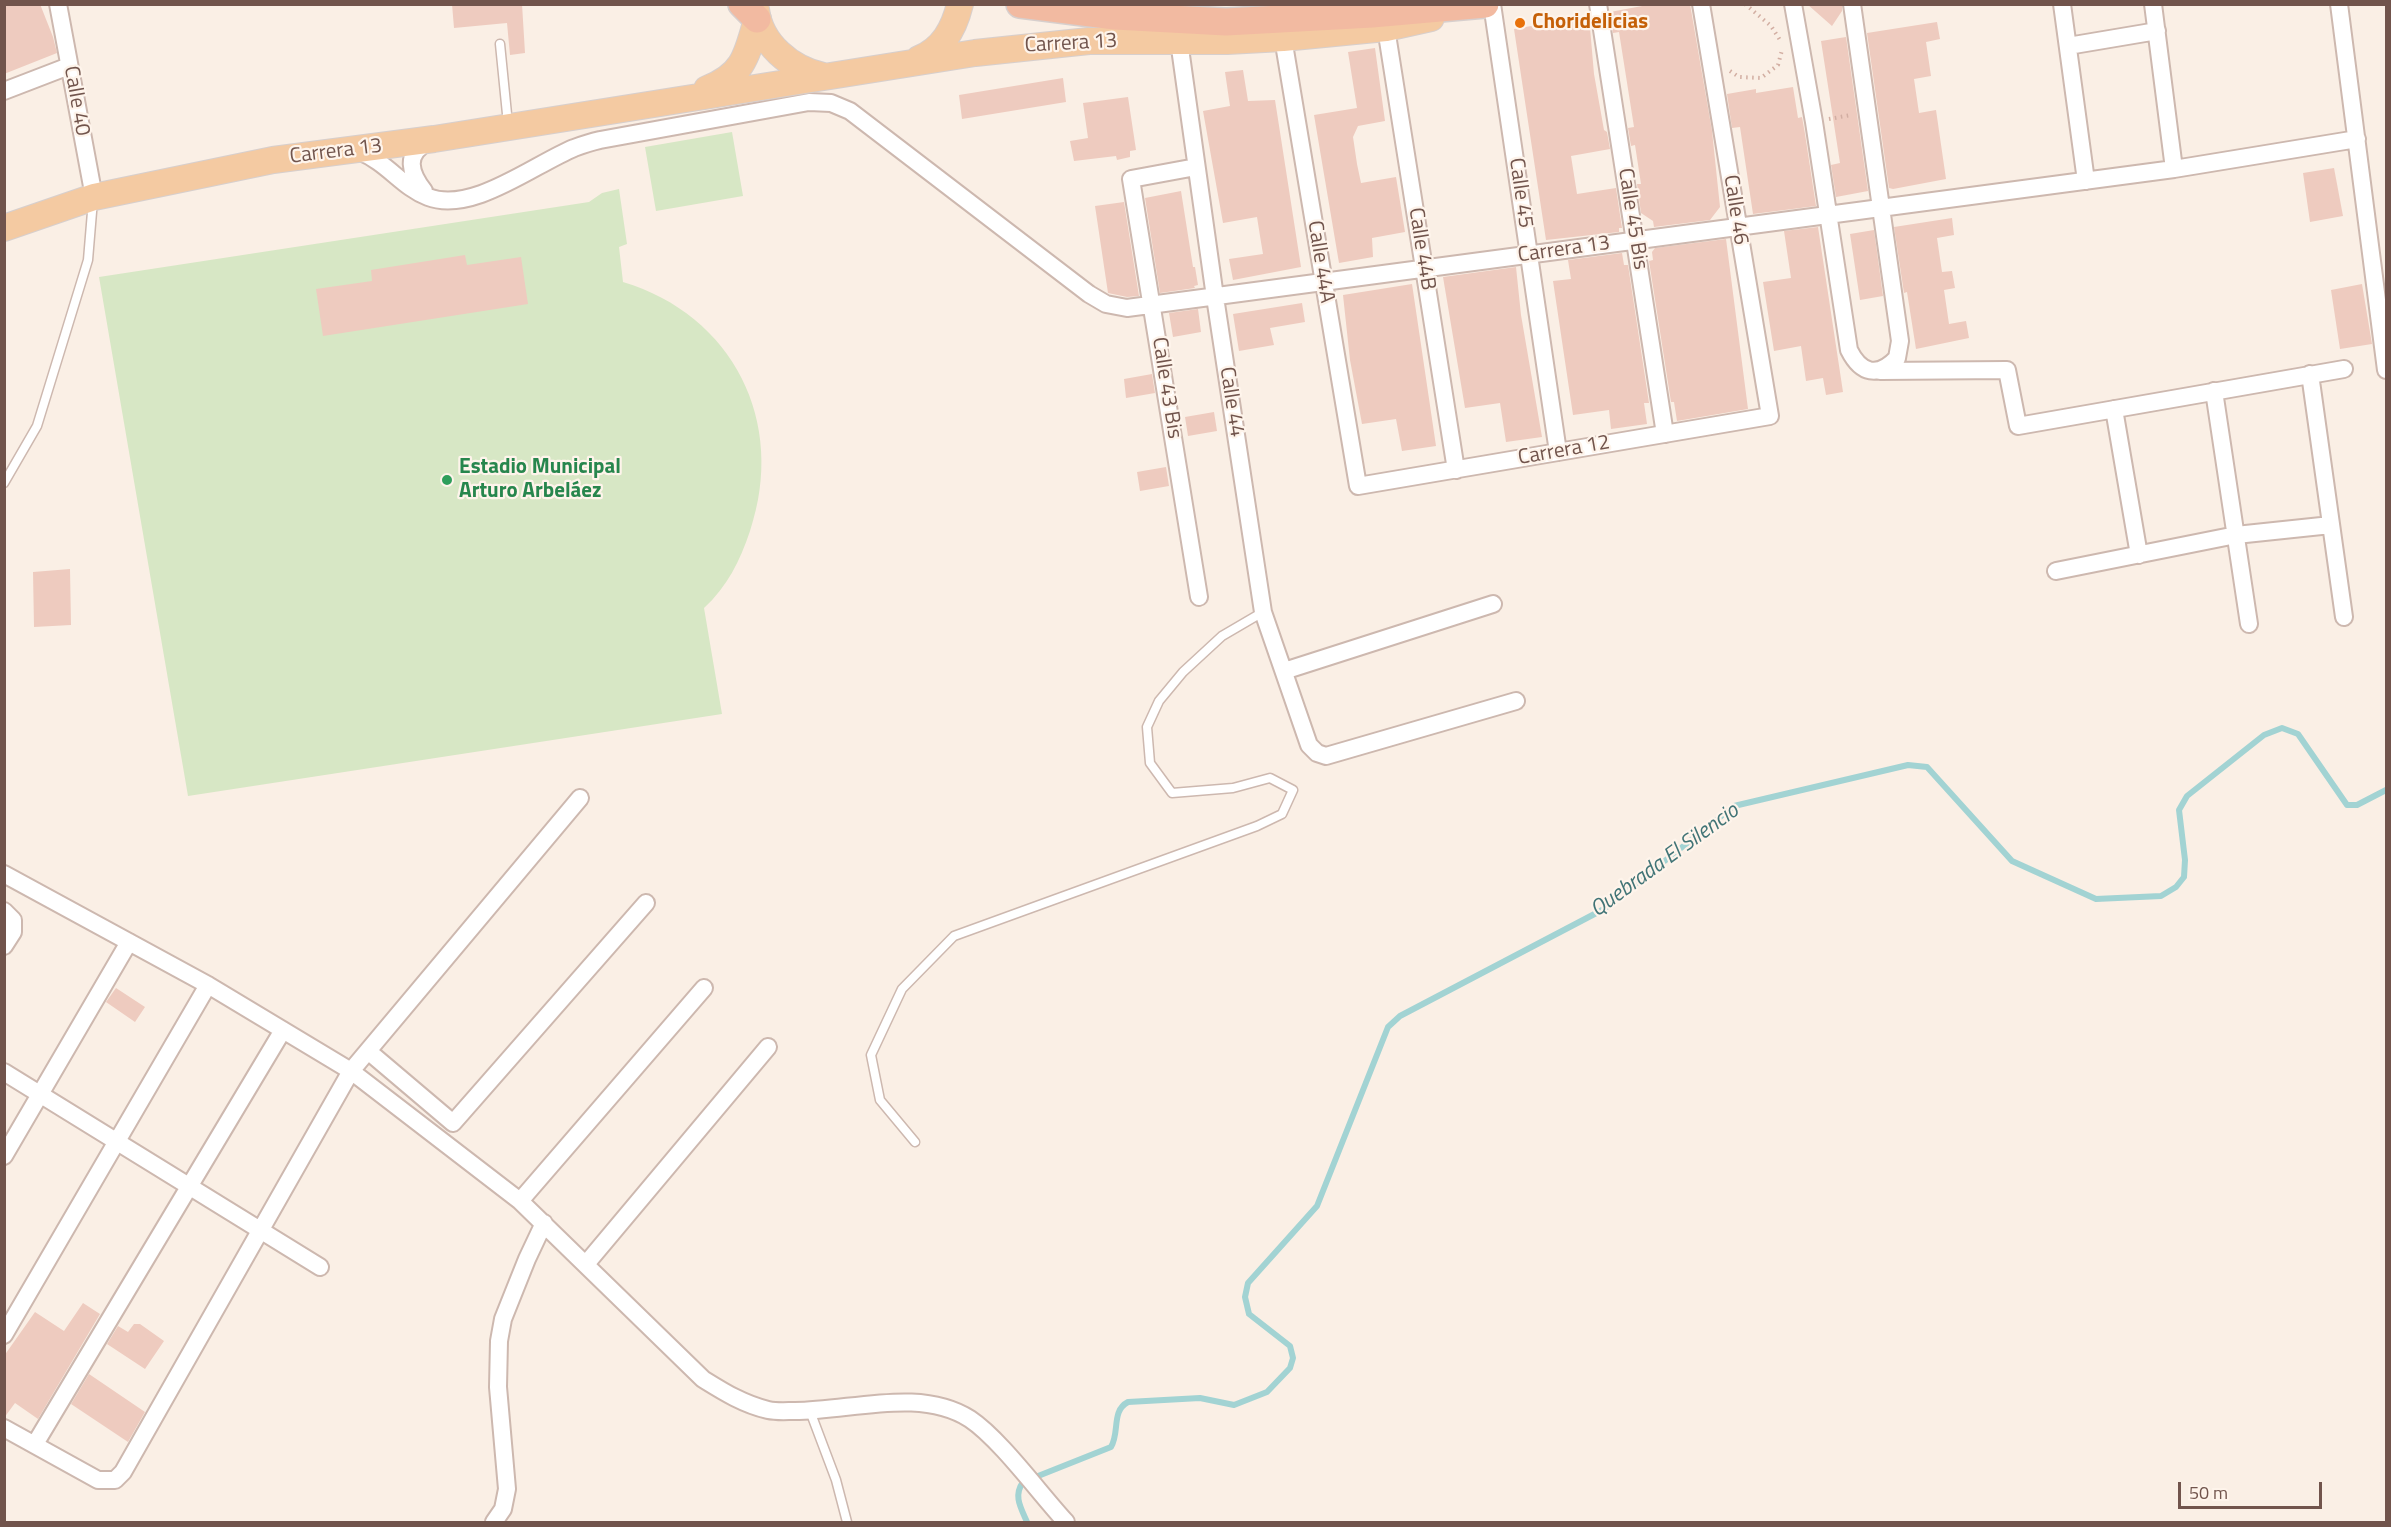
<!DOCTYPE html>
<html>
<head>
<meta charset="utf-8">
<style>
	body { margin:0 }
	#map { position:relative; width:2391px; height:1527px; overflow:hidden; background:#faefe5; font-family:"Titillium Web",sans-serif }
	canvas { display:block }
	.frame { position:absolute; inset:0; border:6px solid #71544c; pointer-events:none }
	.scale { position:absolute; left:2178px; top:1482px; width:144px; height:27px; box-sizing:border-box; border:3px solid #71544c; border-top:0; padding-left:8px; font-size:18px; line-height:21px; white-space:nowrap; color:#71544c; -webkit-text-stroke:4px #fef4eb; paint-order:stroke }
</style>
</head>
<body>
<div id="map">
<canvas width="2391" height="1527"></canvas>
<div class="frame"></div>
<div class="scale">50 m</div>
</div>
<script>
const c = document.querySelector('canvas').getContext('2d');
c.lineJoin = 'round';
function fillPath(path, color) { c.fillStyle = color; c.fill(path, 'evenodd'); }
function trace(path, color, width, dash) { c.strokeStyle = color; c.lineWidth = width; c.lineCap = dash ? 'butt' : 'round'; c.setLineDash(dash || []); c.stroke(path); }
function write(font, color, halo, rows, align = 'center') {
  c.font = font + ' "Titillium Web",sans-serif'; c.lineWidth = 4.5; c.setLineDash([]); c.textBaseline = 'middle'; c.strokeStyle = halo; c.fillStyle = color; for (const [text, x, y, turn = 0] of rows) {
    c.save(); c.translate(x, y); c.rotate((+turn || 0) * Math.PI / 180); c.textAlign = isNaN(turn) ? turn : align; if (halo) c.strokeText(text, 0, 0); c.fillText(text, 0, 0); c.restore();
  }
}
fillPath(new Path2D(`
	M732 132 743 196 656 211 645 147Z
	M619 189 627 244 619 247 623 282C733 315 787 422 750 531 740 561 727 587 704 608L722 714 188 796 99 277 589 202 602 193Z`), '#d7e7c5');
trace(new Path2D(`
	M1027 1522C1021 1508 1013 1496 1023 1482L1111 1447C1120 1432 1111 1411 1128 1402L1200 1398 1234 1405 1267 1392 1290 1368 1293 1358 1290 1346 1249 1314 1245 1297 1248 1283 1317 1206 1388 1027 1400 1016 1604 909 1734 806 1908 765 1927 767 2012 861 2096 899 2161 896 2176 887 2184 877 2185 860 2179 810 2187 796 2264 735 2282 728 2298 734 2347 805H2357L2386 790`), '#a2d3d3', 6);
fillPath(new Path2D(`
	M4 4H40L53 37 57 53 4 74Z
	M452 4H522L525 53 510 55 507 23 454 28Z
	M1653 4H1690L1712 131 1720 207 1710 220 1654 227 1653 221 1641 213 1637 184H1641L1635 145 1631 146 1628 128 1634 127 1619 32 1613 33 1610 12Z
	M1807 4H1842V11L1832 26Z
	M1589 16 1594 74 1604 130 1607 132 1610 149 1571 156 1577 194 1616 188 1622 228H1619V232L1546 240 1514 29Z
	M1937 22 1940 39 1926 42 1931 76 1914 79 1919 113 1936 110 1946 179 1893 189 1889 188 1867 33Z
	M1846 37 1868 191 1836 197 1831 165 1840 163 1821 41Z
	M1375 48 1385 121 1358 126 1353 137 1357 164 1361 183 1396 177 1405 232 1372 238 1373 257 1339 263 1314 115 1357 108 1348 52Z
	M1243 70 1248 101 1275 100 1301 267 1233 280 1229 259 1263 254 1260 236 1257 217 1223 223 1203 111 1230 106 1225 72Z
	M1063 78 1066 102 962 119 959 95Z
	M1793 87 1798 118 1802 117 1805 134 1816 206 1753 214 1740 127 1732 128 1727 94 1756 89V93Z
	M1128 97 1136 150 1130 151V157L1117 160 1116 156 1074 161 1070 141 1088 138 1083 103Z
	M2334 168 2343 216 2310 222 2303 173Z
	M1181 191 1193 267H1195L1198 285 1194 286 1195 288 1160 293 1145 198Z
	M1124 202 1139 296 1127 297 1108 293 1095 206Z
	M1952 218 1954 235 1937 238 1942 272 1952 271 1955 288 1944 290 1949 324 1966 321 1969 338 1916 349 1907 292 1904 293 1894 227Z
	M1818 227 1843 392 1826 395 1823 378 1806 381 1801 346 1774 351 1763 282 1791 278 1784 231Z
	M1874 230 1883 296 1860 300 1850 234Z
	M1726 239 1748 409 1677 421 1674 402H1671L1649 261 1653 260 1652 252 1655 248Z
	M1622 253 1624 265H1628L1649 403H1644L1647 424 1611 429 1609 410 1573 415 1553 281 1571 279 1568 260Z
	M465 255 467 265 521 257 528 304 323 336 316 289 372 281 371 270Z
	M1516 267 1521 315 1542 437 1506 442 1500 403 1465 408 1443 277Z
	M1412 284 1436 446 1402 451 1396 419 1362 424 1350 360 1343 295Z
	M2362 284 2372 344 2340 349 2331 290Z
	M1302 303 1305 322 1270 328 1274 345 1239 351 1233 314Z
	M1198 309 1201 332 1173 337 1169 313Z
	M1152 374 1155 393 1126 398 1124 379Z
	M1214 412 1217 431 1188 436 1185 417Z
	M1166 467 1169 486 1140 491 1137 472Z
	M70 569 71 625 34 627 33 572Z
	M116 988 145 1007 135 1022 106 1002Z
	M83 1303 100 1314 38 1419 15 1403 4 1418V1356L35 1312 64 1331Z
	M134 1324H140L164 1341 145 1369 107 1344 118 1326 128 1332Z
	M89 1374 145 1412 128 1442 71 1404Z`), '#eecbbf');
const service = new Path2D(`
	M500 44 508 124
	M4 483 37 426 88 260 93 200
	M915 1142 880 1100 871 1055 902 989 954 936 1257 826 1282 814 1293 790 1270 778 1233 788 1172 793 1150 763 1147 727 1159 701 1183 672 1222 636 1263 612
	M810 1411 836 1480 847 1522`);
const minor = new Path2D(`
	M58 4 94 197
	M1492 4 1558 452
	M1598 4 1665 434
	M1793 4 1814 122 1849 350C1861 374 1878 378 1897 358L1900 341 1852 4
	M2062 4 2086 181
	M2153 4 2174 169
	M2339 4 2386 370
	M1386 28 1456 470
	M1283 38 1358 486 1770 416 1701 4
	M1179 41 1215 297 1263 612 1309 745 1317 753 1326 756 1516 701
	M2068 46 2157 31
	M4 91 69 66
	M359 151C388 163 402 187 428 197 472 214 533 165 574 148 582 145 591 142 600 140L809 102 831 103 850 111 1089 294 1106 304 1127 308 2174 169 2357 139
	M1196 167 1131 179 1199 597
	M424 191C410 173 404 154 428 142
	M1880 371 2007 370 2018 426 2344 369
	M2310 374 2344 617
	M2214 391 2249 624
	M2114 409 2139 555
	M2056 571 2236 535 2331 525
	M1284 671 1493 604
	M4 874 208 985 351 1071 520 1201 703 1379C724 1392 743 1404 768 1410 777 1412 787 1411 795 1411 851 1411 920 1387 970 1419 1000 1439 1040 1494 1066 1522
	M4 911 13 920V932L4 946
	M368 1051 453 1123 646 903
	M4 1072 320 1267
	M4 1156 129 942
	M520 1201 704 988
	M586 1264 768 1047
	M4 1335 208 985
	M4 1428 98 1480H115L123 1472 351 1071 580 798
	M35 1444 283 1030
	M494 1522 503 1509 507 1489 498 1387 499 1341 503 1319 527 1259 544 1223`);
const primary = new Path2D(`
	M756 9C760 44 791 69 823 76
	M919 59C943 49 954 29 960 4
	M707 89C744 75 747 55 757 19
	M4 228 94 197 273 160 434 139 975 53 1089 41H1227L1283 38 1386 28 1431 18`);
const trunk = new Path2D(`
	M742 4 757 19
	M1020 4 1115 16 1226 22 1372 14 1485 4`);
trace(service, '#cdb8af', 11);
trace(minor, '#cdb8af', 20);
trace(primary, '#d7cfcd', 28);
trace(trunk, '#d7cfcd', 30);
trace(new Path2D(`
	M1745 4 1771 26 1780 40
	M1730 71 1739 77 1761 78 1778 65 1782 50
	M1829 119 1851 115`), '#d2aea2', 4, [1.5, 4.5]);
trace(service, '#fff', 8);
trace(minor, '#fff', 16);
trace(primary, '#f4caa2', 26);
trace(trunk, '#f2baa1', 27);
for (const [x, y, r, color] of [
	[1520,23,6,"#e8710a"],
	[447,480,6,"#2e9e5b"]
]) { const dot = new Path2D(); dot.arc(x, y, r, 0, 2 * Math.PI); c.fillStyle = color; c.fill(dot); trace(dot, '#fef4eb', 2); }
write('bold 21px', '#c56008', '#fef4eb', [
	["Choridelicias",1532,23]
], 'left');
write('21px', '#71544c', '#fef4eb', [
	["Carrera 13",1071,44,-3],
	["Calle 40",76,101,80],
	["Carrera 13",336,152,-7],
	["Calle 45",1520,193,82],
	["Calle 46",1735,210,81],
	["Calle 45 Bis",1632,219,81],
	["Calle 44B",1421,249,81],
	["Carrera 13",1564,250,-8],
	["Calle 44A",1320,262,81],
	["Calle 43 Bis",1166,388,81],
	["Calle 44",1231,402,81],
	["Carrera 12",1564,451,-10]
]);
write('bold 21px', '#27864d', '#fef4eb', [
	["Estadio Municipal",459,468],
	["Arturo Arbeláez",459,492]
], 'left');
write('italic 22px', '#417476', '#fef4eb', [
	["Quebrada El Silencio",1665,861,-36]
]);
</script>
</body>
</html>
